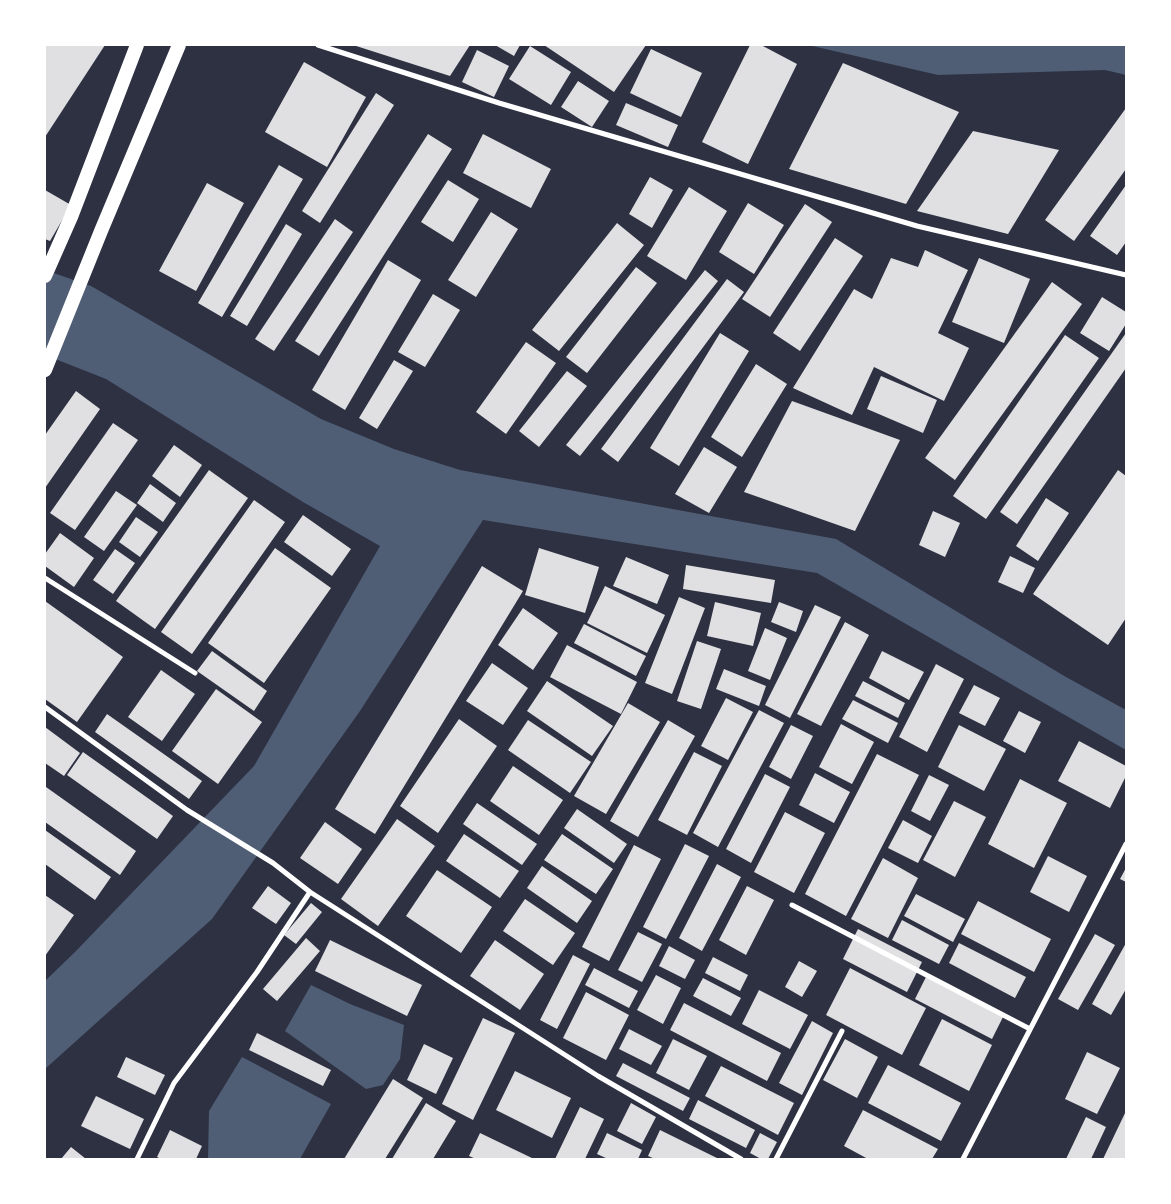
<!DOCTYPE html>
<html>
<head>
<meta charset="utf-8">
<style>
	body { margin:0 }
	#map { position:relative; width:1171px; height:1204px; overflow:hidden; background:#2d3142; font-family:"Sofia Sans Condensed",sans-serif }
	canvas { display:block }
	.frame { position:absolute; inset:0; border:46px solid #fff; pointer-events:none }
</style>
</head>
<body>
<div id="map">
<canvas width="1171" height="1204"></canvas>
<div class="frame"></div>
</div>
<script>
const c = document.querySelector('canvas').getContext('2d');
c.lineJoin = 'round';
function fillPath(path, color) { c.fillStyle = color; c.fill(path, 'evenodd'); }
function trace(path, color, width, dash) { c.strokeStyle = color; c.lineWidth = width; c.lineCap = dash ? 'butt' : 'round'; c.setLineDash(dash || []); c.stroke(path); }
fillPath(new Path2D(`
	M808 45H1126V75L1105 70 938 75Z
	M45 270 91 286 321 419 394 449 460 470 836 539 1066 677 1126 710V750L817 573 483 520 360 711 212 919 45 1069V981L75 952 254 766 380 546 303 502 106 379 45 355Z
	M311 985 350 1004 404 1025 400 1059 383 1085 366 1089 285 1031Z
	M242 1057 331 1104 300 1159H208L209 1111Z`), '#4f5d75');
fillPath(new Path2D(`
	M45 45H105L45 137Z
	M353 45H470L450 76Z
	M495 45H520L514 56Z
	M544 45H646L614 92Z
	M750 45H761L797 64 748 164 702 142Z
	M530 46 571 72 551 105 509 79Z
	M651 49 702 73 681 117 630 93Z
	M477 50 509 66 494 97 462 82Z
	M304 62 366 97 327 167 265 132Z
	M843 63 959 112 906 204 789 169Z
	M578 81 609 101 592 127 561 107Z
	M376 93 394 105 320 223 302 211Z
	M626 103 678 125 668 147 616 125Z
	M1126 108V169L1074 241 1045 220Z
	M973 131 1059 150 1008 234 917 211Z
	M428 134 452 149 319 356 295 341Z
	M483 134 551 169 531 208 463 173Z
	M279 165 303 179 222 317 198 303Z
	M650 177 673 190 652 228 629 214Z
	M448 180 479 199 453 242 421 222Z
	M207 183 244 203 196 291 159 271Z
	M1126 185V242L1117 255 1090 236Z
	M689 187 727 211 686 280 647 256Z
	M45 190 71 205 50 241 45 239Z
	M748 203 784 225 754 274 719 252Z
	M805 204 832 222 770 317 742 299Z
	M491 212 518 229 476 297 448 280Z
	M335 219 353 232 274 351 255 339Z
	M617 223 644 245 559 351 532 330Z
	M286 224 302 234 247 326 230 316Z
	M835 238 863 256 800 351 773 333Z
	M925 250 968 270 938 333 969 348 944 401 874 367 852 415 793 388 854 289 872 299 891 258 918 267Z
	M979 258 1030 279 1004 343 952 322Z
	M388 260 421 280 345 410 312 390Z
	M636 267 657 283 587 373 566 357Z
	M705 270 718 281 580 456 566 445Z
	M727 279 744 292 618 462 601 449Z
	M1052 282 1082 304 955 480 925 458Z
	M433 294 460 310 425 367 398 352Z
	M1102 297 1126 312V324L1109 351 1080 333Z
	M720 333 749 351 679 466 650 448Z
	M1126 333V368L1017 524 1000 512Z
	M1065 335 1099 358 986 519 953 496Z
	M526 342 556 363 506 434 476 412Z
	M394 360 413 371 377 429 359 418Z
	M756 364 787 384 742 457 711 437Z
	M567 371 587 386 539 447 519 431Z
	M881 376 937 400 923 433 867 409Z
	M76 391 100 409 45 488V435Z
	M792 401 900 440 855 531 744 492Z
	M113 423 138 440 75 530 50 513Z
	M174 445 202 465 180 497 152 476Z
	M704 447 737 467 709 513 675 494Z
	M209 470 248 498 155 629 116 601Z
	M1118 470 1126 476V618L1108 645 1033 594Z
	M150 484 176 503 163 522 137 503Z
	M116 491 137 505 104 551 84 537Z
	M1046 498 1069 513 1038 561 1016 546Z
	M254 500 285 522 192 654 161 632Z
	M933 511 960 523 945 557 919 545Z
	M303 515 351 549 332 576 284 542Z
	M136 517 158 532 140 557 119 542Z
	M60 533 94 558 74 587 45 566V554Z
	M275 548 331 588 264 683 208 643Z
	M539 548 599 567 585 613 525 595Z
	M115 549 135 563 113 594 93 580Z
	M1010 556 1035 568 1023 593 998 582Z
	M626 557 669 575 657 604 613 586Z
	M686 565 775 580 771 603 683 589Z
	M482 566 523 591 375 834 335 809Z
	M605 586 665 615 647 653 587 623Z
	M679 597 705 608 672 694 645 683Z
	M45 601 123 657 77 722 45 699Z
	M715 602 761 613 753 646 707 636Z
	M779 602 803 611 796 632 771 622Z
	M815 605 841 617 790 718 765 705Z
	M523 608 558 633 533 670 498 645Z
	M845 622 869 635 821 726 797 714Z
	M584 624 646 656 636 676 574 643Z
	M765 628 787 638 770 680 748 671Z
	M697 641 721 649 701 709 677 701Z
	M567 645 637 682 621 714 550 677Z
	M212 651 267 691 254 711 197 671Z
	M882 651 924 672 909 700 869 678Z
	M492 663 528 688 503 725 466 701Z
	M936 664 964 679 927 752 899 737Z
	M724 669 766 686 759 706 716 689Z
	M161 670 195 694 162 741 128 717Z
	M547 681 613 726 592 756 527 711Z
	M863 681 905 703 898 718 855 696Z
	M974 685 1000 698 985 726 959 713Z
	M216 689 262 722 218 784 172 751Z
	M726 698 753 712 728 760 701 746Z
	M853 700 898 723 888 743 842 719Z
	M628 703 660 722 606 814 574 796Z
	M759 710 784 723 718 847 693 833Z
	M1019 711 1041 722 1025 753 1003 741Z
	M107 714 202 781 189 799 95 732Z
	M459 719 497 746 438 833 400 806Z
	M528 720 591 762 570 793 508 750Z
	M668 720 695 736 638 837 610 821Z
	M841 724 874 742 852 784 819 767Z
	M791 725 813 736 791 779 769 767Z
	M959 725 1006 749 984 791 938 767Z
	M45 727 80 753 64 776 45 763Z
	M1079 741 1126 766V776L1110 808 1058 781Z
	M83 752 173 816 157 839 67 775Z
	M694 752 722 766 687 835 658 820Z
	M877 754 919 775 846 916 805 894Z
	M513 766 563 800 539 835 490 801Z
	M815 773 850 792 834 823 799 805Z
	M765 774 790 787 751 863 726 849Z
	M929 775 949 785 930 821 911 811Z
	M1020 779 1067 803 1034 868 988 844Z
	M46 787 136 851 120 875 45 822Z
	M954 801 986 817 955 877 923 860Z
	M477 803 537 844 522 865 463 824Z
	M577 809 627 844 614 863 564 828Z
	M785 812 825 833 794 893 754 872Z
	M397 819 435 846 378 926 341 899Z
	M903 820 932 836 918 863 888 848Z
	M325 822 362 849 338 884 300 858Z
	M45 830 111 877 95 900 45 864Z
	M464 834 519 871 500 898 446 861Z
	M562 834 613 869 596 894 544 860Z
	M685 844 709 856 666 939 643 927Z
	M634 845 661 859 609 961 582 947Z
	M1048 856 1087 876 1069 912 1030 892Z
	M883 858 918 878 888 938 851 919Z
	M717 864 741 877 702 951 679 938Z
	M542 866 592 901 577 923 527 888Z
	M1126 868V882L1120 879Z
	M437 870 492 907 461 953 406 916Z
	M268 886 291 903 276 924 252 908Z
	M747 886 774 900 746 955 719 940Z
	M916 894 965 919 953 942 904 916Z
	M45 895 74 915 45 956Z
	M525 899 575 933 553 965 503 931Z
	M978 901 1051 939 1034 972 961 934Z
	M311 903 322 912 296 944 284 935Z
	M902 920 949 945 939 964 892 940Z
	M858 929 922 962 907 992 843 959Z
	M638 932 662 944 642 982 618 970Z
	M1095 934 1115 945 1078 1010 1058 999Z
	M306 938 320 951 277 1001 263 989Z
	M330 940 422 985 407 1016 315 971Z
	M495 940 544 974 520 1010 470 976Z
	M959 943 1026 977 1015 998 949 963Z
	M1126 943V989L1111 1015 1092 1004Z
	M669 946 695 960 685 979 659 966Z
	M573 955 590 964 557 1029 540 1020Z
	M713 957 748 975 740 991 705 973Z
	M799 961 817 971 802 997 785 987Z
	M594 968 638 991 629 1008 585 985Z
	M850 968 926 1008 902 1055 826 1015Z
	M656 975 681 988 663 1024 637 1010Z
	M926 977 1003 1017 992 1039 915 999Z
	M703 978 741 998 731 1016 693 996Z
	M759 990 808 1015 790 1049 742 1024Z
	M586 992 629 1015 606 1060 563 1038Z
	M684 1003 781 1053 767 1081 670 1030Z
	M483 1018 515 1033 473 1120 442 1104Z
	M942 1019 992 1045 969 1091 919 1065Z
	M812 1021 833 1033 802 1095 779 1083Z
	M629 1029 662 1046 651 1065 619 1049Z
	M257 1033 331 1070 323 1086 249 1050Z
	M673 1039 707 1056 689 1090 656 1073Z
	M845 1039 878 1057 857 1098 823 1080Z
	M424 1044 453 1058 436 1094 407 1080Z
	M1087 1052 1120 1068 1097 1114 1065 1099Z
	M126 1057 165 1075 155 1095 117 1077Z
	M623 1063 690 1098 683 1111 616 1076Z
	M888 1065 961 1103 941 1141 868 1103Z
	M721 1066 794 1103 778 1135 705 1096Z
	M515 1071 571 1098 552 1138 496 1110Z
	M393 1079 423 1098 385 1159H344Z
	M96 1096 144 1119 130 1149 81 1126Z
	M698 1100 755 1130 746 1148 689 1119Z
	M426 1103 456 1121 433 1159H392Z
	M631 1103 656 1117 642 1144 617 1131Z
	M580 1107 604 1119 585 1159H555Z
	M863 1110 938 1149 932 1159H868L844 1146Z
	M1126 1111V1159H1103Z
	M1086 1117 1106 1127 1091 1159H1066Z
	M170 1130 202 1146 196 1159H161L157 1157Z
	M660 1130 719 1159H655L648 1156Z
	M480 1133 534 1159H476L469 1156Z
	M607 1133 642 1150 638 1159H608L597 1154Z
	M760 1133 777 1142 768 1159H761L750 1153Z
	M71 1147 86 1159H61Z`), '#e0e0e3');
trace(new Path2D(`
	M318 45 499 103 917 226 1126 275
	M45 578 195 673
	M45 707 187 810 273 863 310 892 598 1076 741 1159
	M792 905 1030 1029
	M137 1159 174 1083 257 972 310 892
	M776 1159 842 1031
	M963 1159 1126 844`), '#fff', 5);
trace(new Path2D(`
	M45 276 71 217 137 45
	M45 370 101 231 179 45`), '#fff', 14);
</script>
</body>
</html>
